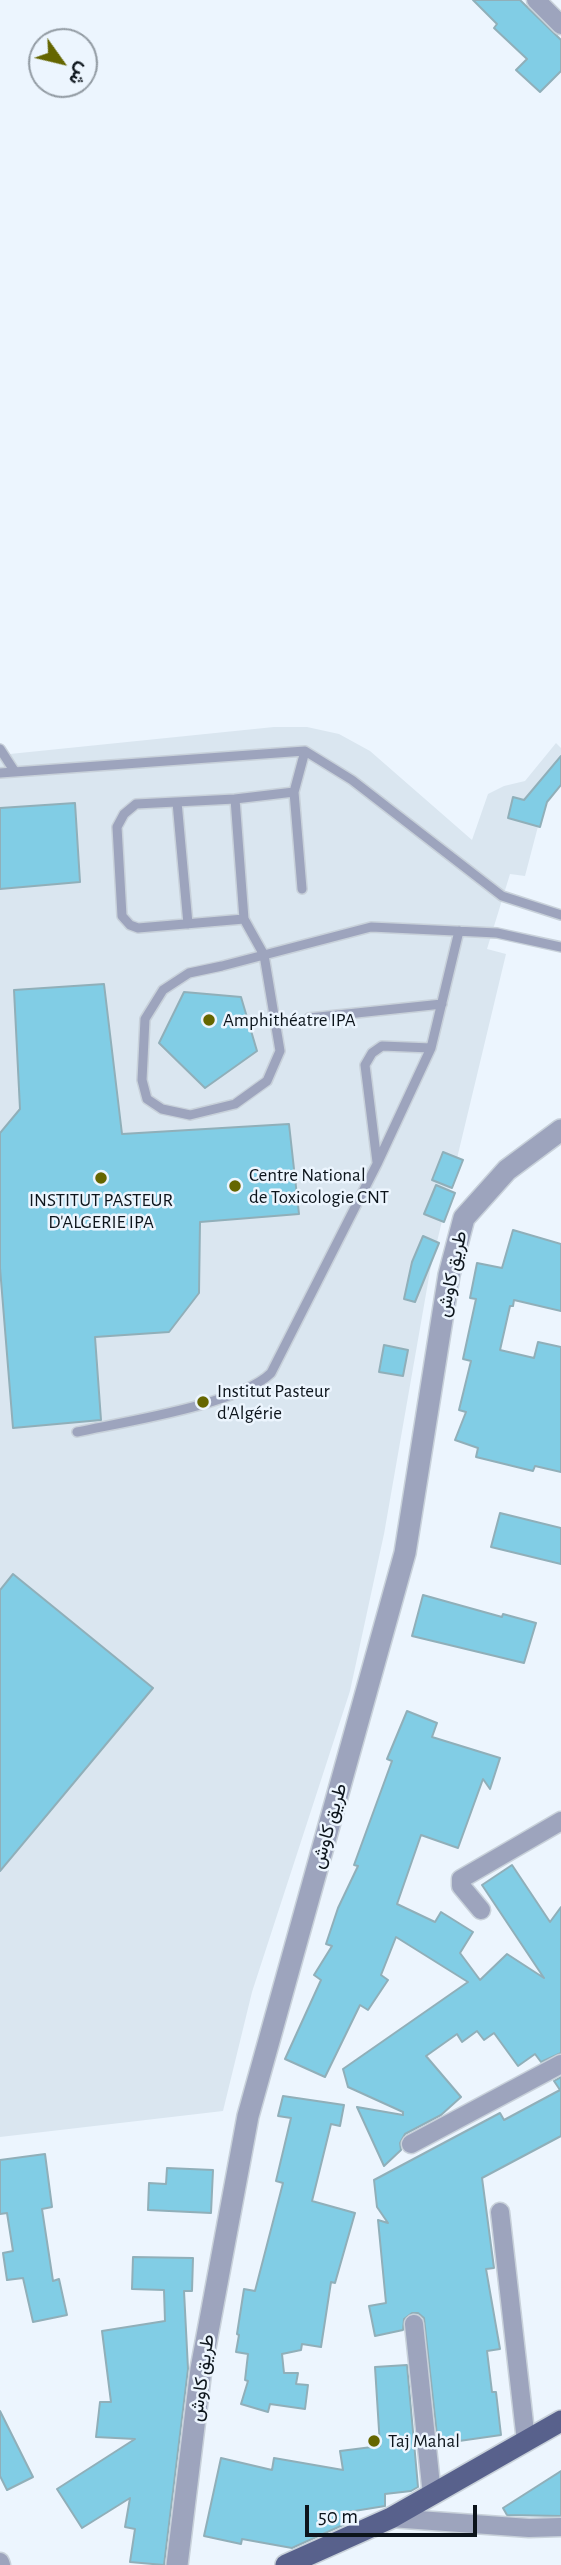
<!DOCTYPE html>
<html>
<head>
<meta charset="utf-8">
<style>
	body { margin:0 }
	#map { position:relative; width:561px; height:2565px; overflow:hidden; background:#ecf5fe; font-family:"Alegreya Sans",Vazirmatn,sans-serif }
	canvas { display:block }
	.north { position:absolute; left:28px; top:28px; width:70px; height:70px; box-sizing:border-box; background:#ecf5fe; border:2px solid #929ba3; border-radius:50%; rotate:124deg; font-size:19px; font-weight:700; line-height:28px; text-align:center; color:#0c141b }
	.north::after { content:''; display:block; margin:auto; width:24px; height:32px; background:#656600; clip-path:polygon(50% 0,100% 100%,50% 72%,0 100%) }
	.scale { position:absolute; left:305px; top:2505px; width:172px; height:32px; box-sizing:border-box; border:4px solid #0c141b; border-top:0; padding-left:9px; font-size:21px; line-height:24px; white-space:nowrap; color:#0c141b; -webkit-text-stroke:5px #ecf5fe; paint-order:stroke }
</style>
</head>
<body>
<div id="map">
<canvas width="561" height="2565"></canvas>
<div class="north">ش</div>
<div class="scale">50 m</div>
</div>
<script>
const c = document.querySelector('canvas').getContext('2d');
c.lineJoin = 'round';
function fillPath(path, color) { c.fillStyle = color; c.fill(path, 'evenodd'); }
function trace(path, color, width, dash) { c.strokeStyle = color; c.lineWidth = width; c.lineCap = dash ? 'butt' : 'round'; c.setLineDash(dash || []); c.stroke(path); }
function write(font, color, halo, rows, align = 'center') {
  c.font = font + ' "Alegreya Sans",Vazirmatn,sans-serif'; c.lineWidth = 5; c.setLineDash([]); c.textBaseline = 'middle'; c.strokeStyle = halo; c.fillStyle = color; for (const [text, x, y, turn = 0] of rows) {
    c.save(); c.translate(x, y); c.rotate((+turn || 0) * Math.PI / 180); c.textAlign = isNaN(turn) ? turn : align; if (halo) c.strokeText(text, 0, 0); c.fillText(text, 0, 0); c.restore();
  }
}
fillPath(new Path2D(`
	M274 727H307L339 734 370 751 472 840 488 794 504 786 525 781 556 743 561 748V773L547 792 525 876 510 874 487 949 506 954 430 1271 384 1534 350 1691 252 1992 223 2111 0 2137V755Z`), '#dae6f0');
const building = new Path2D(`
	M473 0H520L561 40V71L540 92 516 70 527 59 494 28 497 24Z
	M561 756V785L547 802 540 827 508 818 513 797 524 800Z
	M75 803 80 882 0 889V808Z
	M104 984 122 1134 289 1124 299 1214 200 1222 199 1293 169 1332 95 1337 101 1420 13 1428 0 1268V1133L20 1109 14 990Z
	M184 992 241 997 257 1051 205 1088 159 1043Z
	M443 1152 463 1160 452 1188 432 1180Z
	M436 1185 455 1193 444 1222 424 1214Z
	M513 1230 561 1244V1311L514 1300 513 1306H510L500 1350 534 1358 538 1342 561 1347V1472L535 1466 533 1471 476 1457 478 1448 455 1440 466 1412 459 1410 471 1361 463 1359 476 1299 470 1298 477 1263 502 1268Z
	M423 1236 439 1243 415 1302 404 1299 412 1262Z
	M384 1345 408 1350 403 1376 379 1372Z
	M500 1513 561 1528V1564L491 1547Z
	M13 1574 153 1688 0 1871V1590Z
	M423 1595 502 1617 503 1614 536 1623 524 1663 412 1636Z
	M407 1711 437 1723 432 1737 500 1758 490 1789 483 1779 458 1848 421 1835 397 1904 435 1922 441 1912 473 1932 460 1953 480 1980 507 1954 544 1978 482 1885 512 1865 550 1922 561 1907V2053L541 2062 535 2054 518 2066 494 2033 484 2040 477 2031 462 2042 457 2034 426 2056 461 2097 441 2115 405 2134 400 2143 401 2150 384 2166 357 2107 403 2115V2112L348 2087 343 2069 468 1982 396 1937 381 1975 388 1980 368 2010 360 2005 325 2077 285 2059 321 1980 314 1975 332 1946 326 1944 338 1908 358 1866 354 1865 392 1761 387 1759Z
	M561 2077V2136L482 2178 494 2268 486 2269 500 2349 487 2351 492 2392H496L501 2435 438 2444 424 2318 418 2313H412L404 2319 403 2330 375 2336 369 2306 386 2303 378 2220 388 2223 377 2207 374 2180 500 2113 504 2120 560 2090 554 2081Z
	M283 2096 344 2105 340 2126 331 2124 312 2201 355 2213 335 2283 331 2282 321 2347 302 2344 301 2350 282 2354 284 2373H298L296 2384 308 2385 305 2409 270 2404 268 2412 241 2404 248 2381 245 2380 248 2354 236 2352 239 2335 237 2334 244 2289 255 2291 283 2183 276 2181 291 2118 278 2116Z
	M45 2154 52 2207 42 2209 53 2281 59 2279 67 2315 33 2322 23 2278 7 2280 3 2253 13 2251 7 2213 0 2214V2160Z
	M167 2168 213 2170 211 2213 148 2210 149 2183 166 2184Z
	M133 2257 193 2258 192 2291H184L188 2369 164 2565 130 2562 135 2529 125 2527 130 2498 82 2528 57 2489 135 2439 96 2437 100 2402H111L102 2331 165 2321 164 2290 132 2289Z
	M407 2365 418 2487 411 2491 385 2494V2506L348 2512 354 2520 292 2548 242 2539 241 2544 204 2536 221 2458 272 2470 274 2458 343 2470 340 2451 380 2446 375 2367Z
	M0 2411 33 2477 7 2490 0 2476Z
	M561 2471V2516L507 2515 503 2508Z`);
fillPath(building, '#81cde5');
trace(building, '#90afb9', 2);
const service = new Path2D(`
	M0 749 15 772
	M0 773 305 751 352 780 502 896 561 915
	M294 792 235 799 244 919 264 955 280 1051 267 1081 235 1104 190 1115 162 1109 147 1099 142 1080 145 1019 163 990 189 973 222 966 264 955 371 927 497 933 561 947
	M235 799 136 804 124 814 117 827 122 916 130 925 138 928 244 919
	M177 802 188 924
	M302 889 294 792 305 751
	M309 1018 442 1004
	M377 1162 365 1065 372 1053 382 1046 431 1048
	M77 1432C123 1422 240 1404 271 1373L377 1164 431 1048 459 931`);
const minor = new Path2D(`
	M536 0 561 25
	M481 1910 461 1886V1879L561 1821
	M411 2144 561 2064
	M500 2212 526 2441
	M414 2324 432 2495
	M391 2518 529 2528 561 2527
	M0 2562 1 2565`);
const tertiary = new Path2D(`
	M177 2565 201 2369 248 2116 405 1553 449 1275 464 1218 507 1170 561 1130`);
const primary = new Path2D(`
	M286 2565 391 2518 561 2421`);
trace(service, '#c8d1da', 12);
trace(minor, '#c8d1da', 21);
trace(tertiary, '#c8d1da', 24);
trace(primary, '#c8d1da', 24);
trace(service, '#9da4bd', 9);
trace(minor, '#9da4bd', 18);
trace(tertiary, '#9da4bd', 21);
trace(primary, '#58618c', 21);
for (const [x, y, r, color] of [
	[209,1020,7,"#656600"],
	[101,1178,7,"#656600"],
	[235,1186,7,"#656600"],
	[203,1402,7,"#656600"],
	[374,2441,7,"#656600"]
]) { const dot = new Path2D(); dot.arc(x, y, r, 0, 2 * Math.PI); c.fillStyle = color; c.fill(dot); trace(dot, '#ecf5fe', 2.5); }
write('19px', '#0c141b', '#ecf5fe', [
	["Amphithéatre IPA",223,1020],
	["Centre National",249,1175],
	["de Toxicologie CNT",249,1197],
	["INSTITUT PASTEUR",101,1200,"center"],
	["D'ALGERIE IPA",101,1222,"center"],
	["Institut Pasteur",217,1391],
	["d'Algérie",217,1413],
	["Taj Mahal",388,2441]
], 'left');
write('19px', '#0c141b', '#ecf5fe', [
	["طريق كاوش",452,1274,-78],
	["طريق كاوش",329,1826,-74],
	["طريق كاوش",202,2378,-82]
]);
</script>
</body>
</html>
